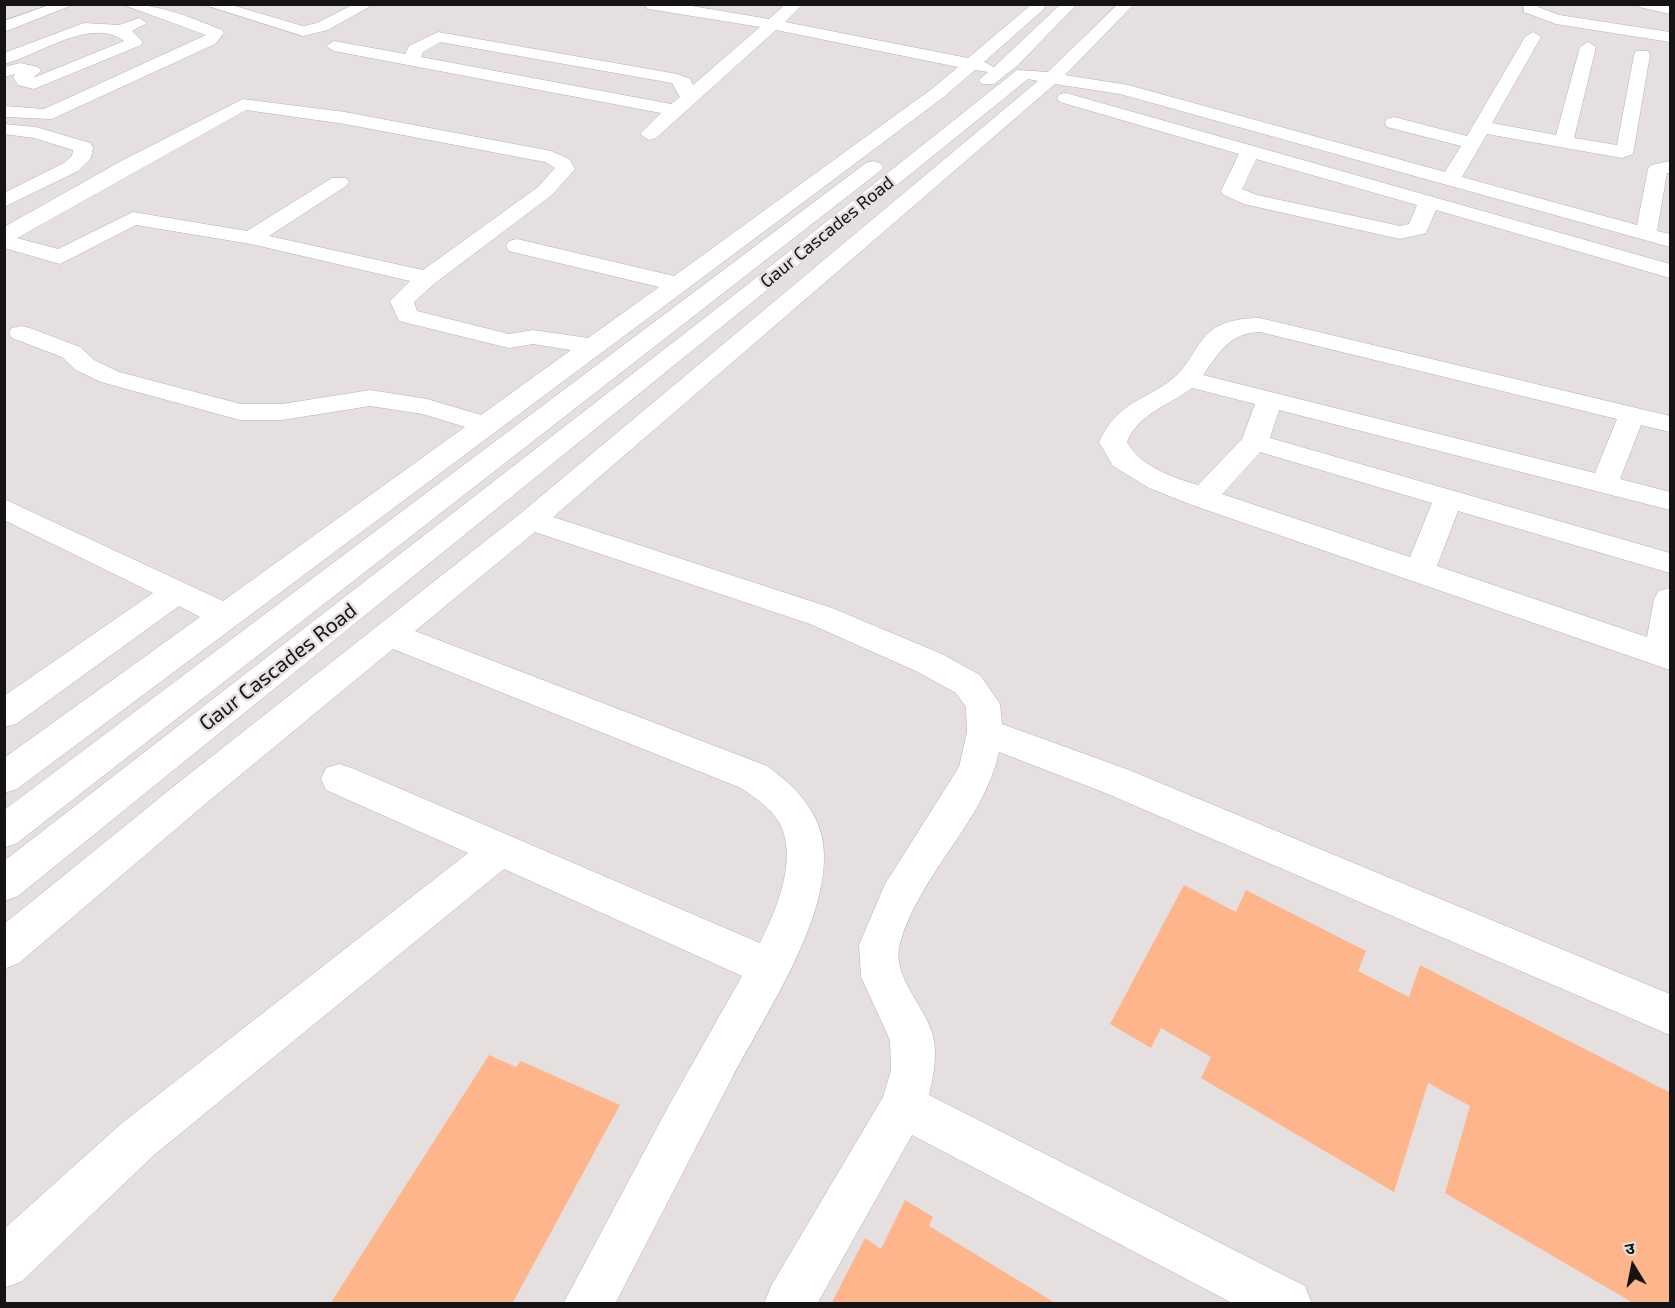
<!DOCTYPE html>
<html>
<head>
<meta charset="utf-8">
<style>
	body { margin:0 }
	#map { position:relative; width:1675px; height:1308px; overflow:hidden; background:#e5e0df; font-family:"Exo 2","Noto Sans Devanagari",sans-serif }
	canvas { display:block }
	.frame { position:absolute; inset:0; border:6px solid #151313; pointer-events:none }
	.north { position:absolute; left:1603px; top:1236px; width:60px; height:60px; -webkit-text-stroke:4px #e5e0df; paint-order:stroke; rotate:350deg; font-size:16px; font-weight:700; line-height:24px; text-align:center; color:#151313 }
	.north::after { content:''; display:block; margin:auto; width:21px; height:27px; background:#151313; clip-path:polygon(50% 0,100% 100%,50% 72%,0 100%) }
</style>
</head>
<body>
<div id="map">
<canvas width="1675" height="1308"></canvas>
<div class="frame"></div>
<div class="north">उ</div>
</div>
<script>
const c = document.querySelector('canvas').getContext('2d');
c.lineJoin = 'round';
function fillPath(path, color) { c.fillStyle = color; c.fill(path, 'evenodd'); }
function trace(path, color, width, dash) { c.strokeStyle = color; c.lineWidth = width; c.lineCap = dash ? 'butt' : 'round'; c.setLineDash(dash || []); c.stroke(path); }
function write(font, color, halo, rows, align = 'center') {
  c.font = font + ' "Exo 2",sans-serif'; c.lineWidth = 5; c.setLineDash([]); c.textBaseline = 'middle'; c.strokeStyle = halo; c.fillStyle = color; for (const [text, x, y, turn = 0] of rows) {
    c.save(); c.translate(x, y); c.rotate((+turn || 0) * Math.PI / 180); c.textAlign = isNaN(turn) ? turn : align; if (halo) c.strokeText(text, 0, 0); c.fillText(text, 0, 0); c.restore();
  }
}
fillPath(new Path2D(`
	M1184 885 1236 912 1246 890 1366 951 1358 971 1409 997 1420 965 1671 1093V1304H1635L1445 1193 1470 1106 1428 1083 1394 1192 1201 1078 1211 1057 1161 1028 1151 1048 1110 1024Z
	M489 1055 516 1067 521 1061 620 1105 512 1304H330Z
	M905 1200 933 1217 929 1226 1057 1304H831L865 1238 881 1249Z`), '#ffb58b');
const minor = new Path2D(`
	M52 4H75L4 32V21Z
	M121 4C160 4 186 16 222 30L224 33 215 44 52 119 4 117V106L44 109 206 35Z
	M202 4H228L303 26 317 23 354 4H374L328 30 303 36Z
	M642 4H680L769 19 786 4H803L785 22 968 58 1032 4H1046L1044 9 984 62 994 67 1061 4H1077L1018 65 994 84H982L979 80 988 72 975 70 945 96 833 180 17 789 4 793V758L200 617 179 606 16 724 4 727V696L153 593 4 520V499L223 601 465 427 423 414 370 406 282 420H240L101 382 76 370 62 357 12 338 9 333 12 328 21 326 30 328 80 347 94 360 119 372 241 404H282L370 390 427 399 481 415 571 350 533 344 509 348 399 321 390 301 410 281 251 244 136 225 60 264 4 248V227L123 160 243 99 345 112 551 151 569 159 575 169 552 195 435 283 414 302 417 311 509 334 533 330 588 338 659 287 509 251 506 246 509 241 517 239 674 276 933 88 958 67 776 30 656 138 649 140 640 134 661 113 334 51 326 46 334 41 405 54 409 46 438 32 677 74 690 79 693 85 760 27 649 9ZM440 42 672 83 680 97 671 104 421 57 423 52ZM246 110 345 124 545 162 555 168 538 187 423 270 269 236 346 186 349 182 346 178H332L247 231 133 212 58 249 17 238Z
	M1118 4H1134L1065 75 1128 85 1445 172 1461 146 1387 127 1385 123 1387 119 1394 117 1467 136 1525 37 1533 32 1541 37 1492 123 1556 135 1580 47 1588 42 1596 47 1574 138 1617 145 1634 55 1636 51H1648L1650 55 1633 154 1622 158 1487 134 1462 177 1637 225 1648 169 1651 165 1670 161V173H1667L1657 231 1670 234V247L1120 94 1055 84 553 517 832 608 942 654 980 675 1000 704 1002 724 1129 770 1670 994V1035L1103 792 999 752C984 822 920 873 900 943 890 978 929 1008 934 1041 937 1060 933 1077 929 1095L1305 1286 1312 1304H1234L912 1135 817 1304H764L771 1286 883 1097 891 1070 890 1040 861 977 859 945 885 884 959 767 967 732 966 707 956 693 918 672 810 624 535 532 415 631 767 766C799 789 825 817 824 859 823 930 763 1018 731 1080 692 1154 654 1229 615 1304H563L668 1107 742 976 504 869 154 1155 22 1281 4 1288V1229L122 1123 468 853 326 790 321 779 326 768 339 764 352 768 760 943C776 910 799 859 779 822 771 808 754 797 741 788L393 649 204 805 19 963 4 969V924L178 783 521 513 1038 81 1028 79 18 896 4 901V861L738 292 1017 70 1048 72Z
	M1523 4H1538V7L1559 15 1670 32V42L1556 24 1524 12Z
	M1637 4H1670V14L1639 7Z
	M139 18 147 23 132 31 143 42 141 45 34 89 18 85 13 77 15 74 4 77V67L20 63 38 67 41 71 33 78 124 41C92 16 39 55 4 64V53L84 23 119 25Z
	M1066 93 1670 264V278L1436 210 1426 233 1400 239 1244 204 1224 195 1221 191 1239 154 1060 102 1057 98 1060 94ZM1256 159 1417 205 1409 224 1400 226 1257 195 1242 189Z
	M4 124 36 127 90 143 93 147 91 158 78 171 4 207V193L64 163 72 156 73 150 34 138 4 134Z
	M873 161 880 163 883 167 880 171 17 843 4 848V810L866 163Z
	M1260 318 1670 416V432L1641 425 1620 479 1670 492V510L1279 410 1270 438 1670 553V573L1458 511 1437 566 1647 637 1654 599 1659 591 1670 588V670L1192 505 1149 488 1113 466 1099 442C1120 398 1147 402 1178 374 1192 360 1198 339 1215 328 1228 320 1245 318 1260 318ZM1260 332 1617 419 1595 473 1203 375C1220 352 1229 333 1260 332ZM1192 388 1255 404 1242 439 1198 485C1172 477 1141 467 1127 442 1139 413 1168 406 1192 388ZM1260 452 1432 503 1410 557 1222 494Z`);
trace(minor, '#b5b0b0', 1);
fillPath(minor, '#fff');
write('18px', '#151313', '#e5e0df', [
	["Gaur Cascades Road",827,232,-39]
]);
write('21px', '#151313', '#e5e0df', [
	["Gaur Cascades Road",278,667,-38]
]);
</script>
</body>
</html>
